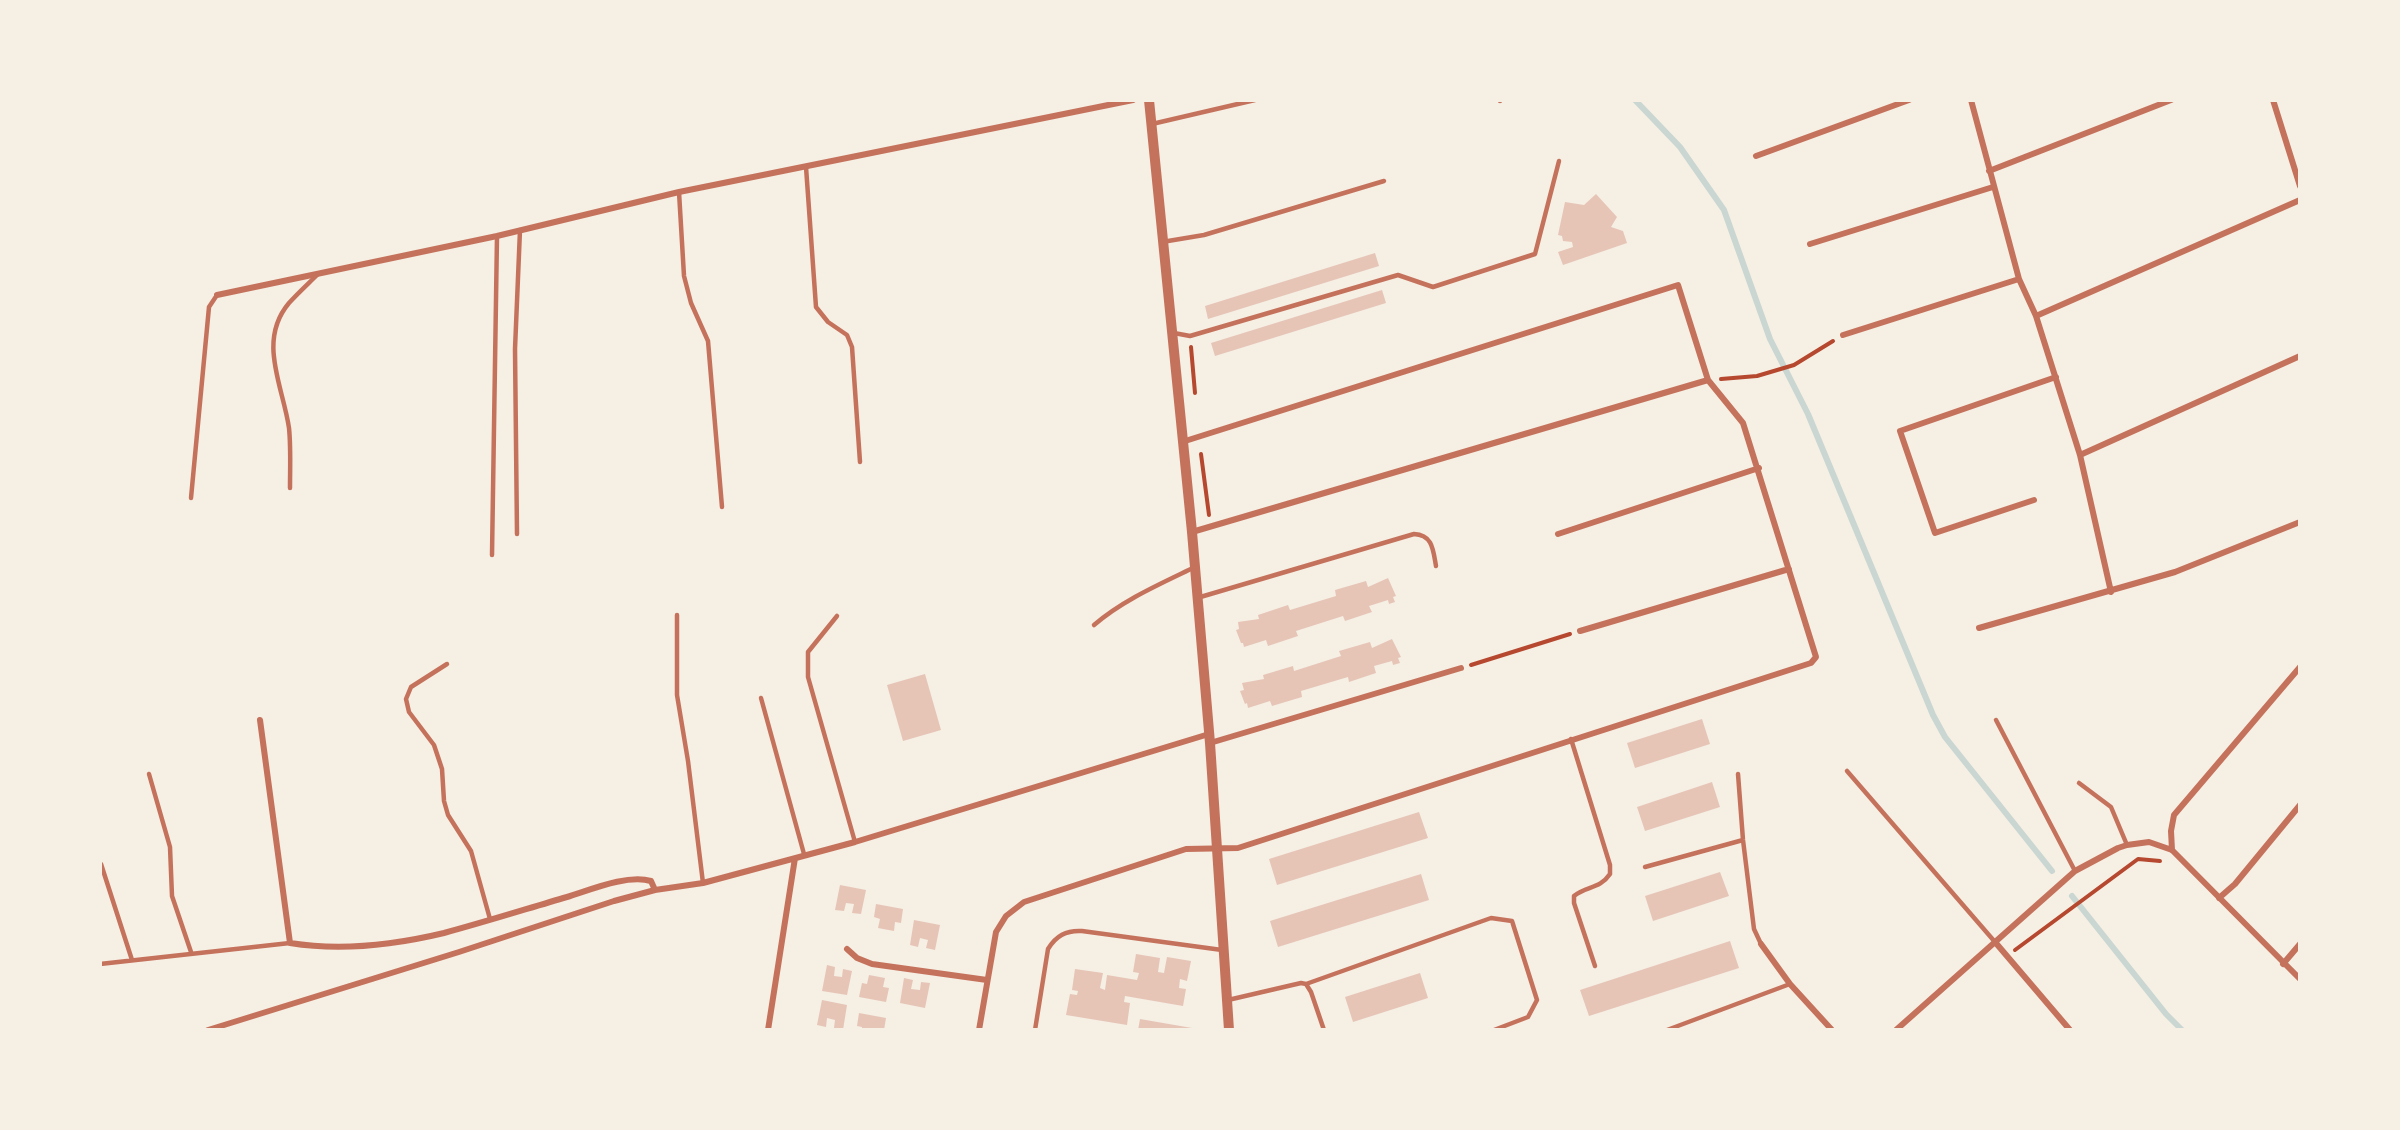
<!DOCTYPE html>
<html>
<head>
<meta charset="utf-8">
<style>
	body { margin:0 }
	#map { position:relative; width:2400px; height:1130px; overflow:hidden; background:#f6efe4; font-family:"Playfair Display",serif }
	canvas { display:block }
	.frame { position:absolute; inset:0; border:102px solid #f6efe4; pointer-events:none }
</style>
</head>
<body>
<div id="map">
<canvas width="2400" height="1130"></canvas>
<div class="frame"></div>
</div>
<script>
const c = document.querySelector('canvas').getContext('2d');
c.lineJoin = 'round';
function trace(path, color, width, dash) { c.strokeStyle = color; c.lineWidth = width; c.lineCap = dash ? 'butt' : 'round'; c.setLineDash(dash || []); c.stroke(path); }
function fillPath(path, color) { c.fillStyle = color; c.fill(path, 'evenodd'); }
trace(new Path2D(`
	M1635 100 1680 147 1724 210 1770 339 1808 414 1933 715 1945 737 2052 871
	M2072 896 2166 1014 2182 1030`), '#c9d6d2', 6);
fillPath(new Path2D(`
	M1596 194 1617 217 1611 227 1623 231 1627 243 1563 265 1558 252 1573 247 1572 242 1563 241 1562 236 1558 235 1565 202 1584 205Z
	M1375 253 1379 266 1208 319 1205 306Z
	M1382 290 1386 303 1215 356 1211 343Z
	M1388 578 1396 596 1393 597 1395 602 1389 604 1388 600 1369 606 1372 612 1345 621 1343 616 1296 631 1298 636 1268 646 1266 640 1244 647 1243 643H1241L1236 630 1239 629 1238 622 1259 619 1258 615 1288 605 1290 610 1336 596 1335 590 1366 581 1368 587Z
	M1392 639 1401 657 1398 658 1400 663 1393 665 1392 661 1374 666 1376 673 1349 682 1348 677 1301 691 1302 697 1272 706 1270 701 1248 708 1247 703 1245 704 1240 691 1244 690 1242 683 1264 679 1263 675 1293 666 1294 671 1341 656 1339 651 1370 642 1372 648Z
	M925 674 941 730 903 741 887 685Z
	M1702 719 1710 744 1635 768 1627 743Z
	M1712 782 1720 807 1645 831 1637 807Z
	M1419 812 1428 838 1277 885 1269 859Z
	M1720 872 1729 896 1653 921 1645 896Z
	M1421 874 1429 900 1278 947 1270 921Z
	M840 885 866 890 861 914 852 913 854 904 846 903 844 911 835 910Z
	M876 904 903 909 901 923 895 922 894 931 878 928 880 919 874 917Z
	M914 920 940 925 935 950 926 948 928 940 920 938 918 947 910 945Z
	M1730 941 1739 968 1589 1016 1580 990Z
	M1136 954 1160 958 1158 972 1164 973 1167 957 1191 961 1187 981 1180 979 1179 988 1186 989 1183 1006 1125 996 1124 1002 1130 1003 1127 1025 1066 1015 1070 994 1077 995 1078 991 1072 990 1075 969 1103 973 1100 988 1105 990 1107 975 1137 980 1139 973 1133 972Z
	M827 965 835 967 834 976 842 977 843 969 852 971 847 995 822 991Z
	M1420 973 1428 998 1353 1022 1345 997Z
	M869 975 885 978 883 987 889 988 886 1002 859 997 862 983 867 984Z
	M904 978 913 980 911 989 920 990 921 982 930 983 925 1008 900 1003Z
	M822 1000 847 1005 843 1030 834 1028 835 1020 827 1018 826 1027 817 1025Z
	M859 1013 886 1018 884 1030H862V1027L857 1026Z
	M1140 1019 1192 1028V1030H1138Z`), '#e6c5b7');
trace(new Path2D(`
	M1191 347 1195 393
	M1721 379 1757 376 1794 365 1833 341
	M1201 454 1209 515
	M1471 665 1570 634
	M2015 950 2138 859 2160 861`), '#b5482f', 4);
trace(new Path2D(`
	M1500 100V101
	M1152 124 1255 100
	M806 167 816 307 828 322 847 335 852 347 860 462
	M679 192 684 276 691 303 708 341 722 507
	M1162 242 1204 235 1384 181
	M1174 333 1190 336 1398 275 1433 287 1535 254 1559 161
	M290 488C290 468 291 447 289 428 283 386 257 341 289 303 298 293 309 283 318 274
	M191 498 209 307 217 295
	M517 534 515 349 520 230
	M492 555 497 236
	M1197 598 1414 534C1433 535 1433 550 1436 566
	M677 615V695L688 761 703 883
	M837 616 808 652V677L855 842
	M1094 625C1123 600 1160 584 1195 567
	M447 664 411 687 406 699 409 712 434 745 442 769 444 801 448 815 471 851 490 919
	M761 698 804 854
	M1996 720 2075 871
	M1571 739 1610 865V874C1600 889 1586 886 1574 896V903L1595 966
	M1847 771 1995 942
	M149 774 170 847 172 896 191 952
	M1738 774 1743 840 1754 929 1761 944
	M2079 783 2111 807 2127 845
	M101 864 132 960
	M1645 867 1743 840
	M100 964 290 943
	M1306 984 1491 918 1512 921 1537 1000 1528 1017 1494 1030
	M1228 1000 1301 983 1306 984 1311 992 1324 1030
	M1035 1030 1048 949C1056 936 1066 930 1082 931L1222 950
	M1667 1030 1790 984`), '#c5725c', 4.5);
trace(new Path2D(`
	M1971 100 2019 279 2036 316 2080 455 2111 592
	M2273 100 2300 186
	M1756 156 1909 100
	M1989 171 2171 100
	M1810 244 1993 187
	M217 295 497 236 679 192 1133 100
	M2036 316 2300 200
	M1843 335 2019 279
	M2080 455 2300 356
	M2034 500 1935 533 1900 431 2056 377
	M1192 532 1708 380
	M1558 534 1759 468
	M1979 628 2175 572 2300 522
	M1580 631 1789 569
	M260 720 290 943C340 951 394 945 444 933 485 922 526 909 567 897 590 890 627 874 651 881L655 890
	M1210 743 1461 668
	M2172 850 2171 831 2174 815 2300 667
	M2219 898 2235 884 2300 805
	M1995 942 2070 1030
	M1761 944 1790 984 1832 1030
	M847 949 857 958 872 964 987 980
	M2283 964 2300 944
	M208 1030 459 952 614 901 655 890 703 883 855 842 1209 734
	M768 1030 795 858
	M979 1030 996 932 1006 916 1024 902 1186 849 1238 848 1811 663 1816 657 1743 423 1708 380 1678 285 1182 442
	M1896 1030 2075 871 2118 848 2127 845 2149 842 2172 850 2300 979`), '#c5725c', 6);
trace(new Path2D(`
	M1149 100 1192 532 1210 743 1229 1030`), '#c5725c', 10);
</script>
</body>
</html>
